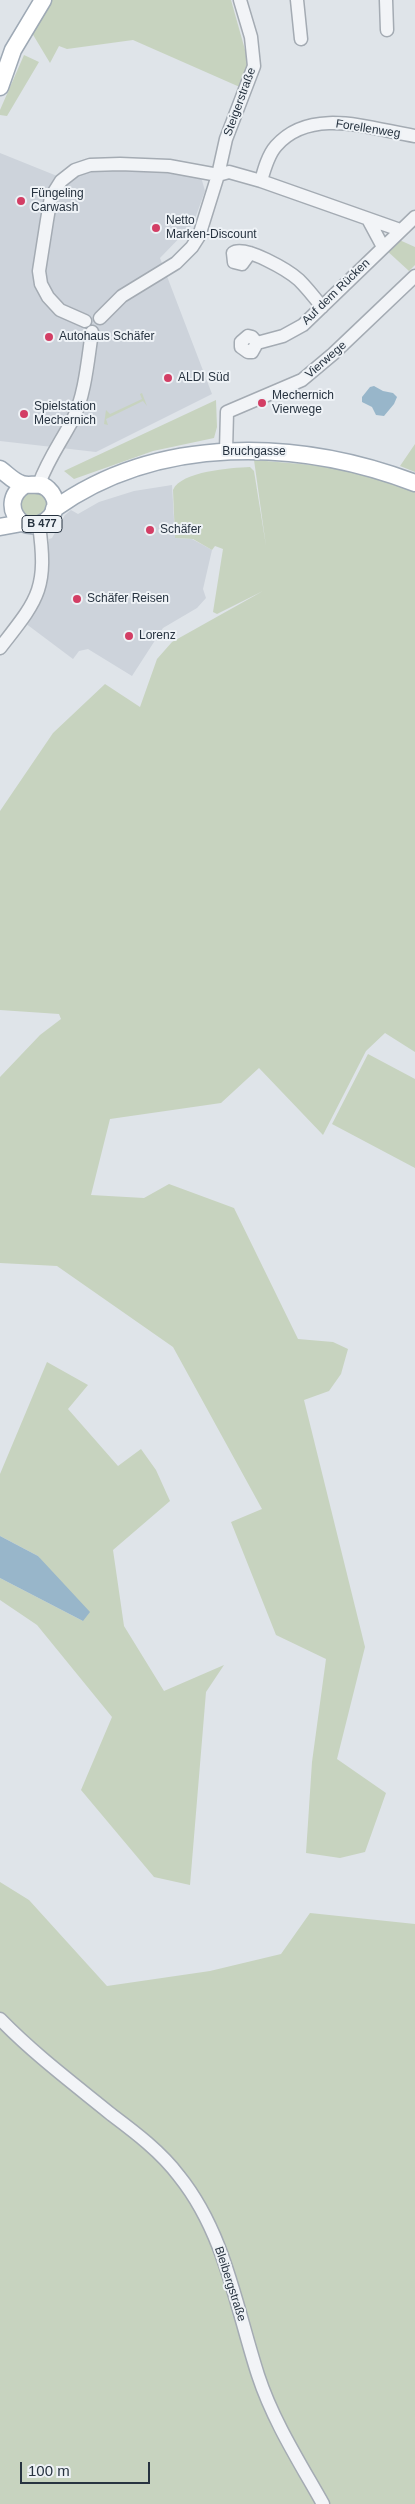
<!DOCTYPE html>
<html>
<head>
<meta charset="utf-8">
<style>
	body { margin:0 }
	#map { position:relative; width:415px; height:2504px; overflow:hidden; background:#dfe4e9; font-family:Arial,sans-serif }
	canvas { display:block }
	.scale { position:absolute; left:20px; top:2462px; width:130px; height:22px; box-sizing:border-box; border:2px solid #273340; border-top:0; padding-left:6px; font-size:15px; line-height:18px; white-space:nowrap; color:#273340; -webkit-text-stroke:4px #eef2f6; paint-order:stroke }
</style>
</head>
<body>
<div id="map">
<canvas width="415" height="2504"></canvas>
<div class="scale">100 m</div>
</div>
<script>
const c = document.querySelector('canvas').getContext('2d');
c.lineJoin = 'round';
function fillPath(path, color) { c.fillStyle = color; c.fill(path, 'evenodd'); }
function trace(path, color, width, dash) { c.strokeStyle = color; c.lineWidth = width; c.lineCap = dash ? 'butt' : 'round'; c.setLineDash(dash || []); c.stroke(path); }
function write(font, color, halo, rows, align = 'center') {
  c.font = font + ' Arial,sans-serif'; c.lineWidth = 4; c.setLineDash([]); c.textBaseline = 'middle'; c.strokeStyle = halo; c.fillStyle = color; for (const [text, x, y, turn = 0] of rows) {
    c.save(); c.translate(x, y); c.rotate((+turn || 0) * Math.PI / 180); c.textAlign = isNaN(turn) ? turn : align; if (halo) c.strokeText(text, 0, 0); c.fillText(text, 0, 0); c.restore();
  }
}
fillPath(new Path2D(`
	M0 153 67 180 93 170 147 168 201 177 205 191 193 224 160 258 212 394 96 452 0 441Z
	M172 485 175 538 192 539 212 550 203 589 206 598 197 608 163 628 132 676 88 649 79 651 73 659 25 623 44 594 49 539 52 538 65 515 71 510 78 514 99 502 134 491Z`), '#cdd3db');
fillPath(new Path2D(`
	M51 0H231L249 64 242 88 133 40 67 49 59 46 50 63 32 33Z
	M24 55 39 62 7 116 0 115V110Z
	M395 238 415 247V265L409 271 385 249Z
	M142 393 147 406 143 401 106 419 108 425 104 424 106 410 110 414 142 399 140 394Z
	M216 400 217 427 214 438 153 451 74 479 64 471Z
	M415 444V472L400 466Z
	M254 460 336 467 415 488V1052L385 1033 366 1051 323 1135 259 1068 221 1103 110 1119 91 1195 144 1198 169 1184 234 1208 298 1339 333 1342 348 1349 341 1374 329 1391 304 1400 365 1647 337 1759 386 1793 365 1852 340 1858 306 1853 312 1762 326 1659 276 1635 231 1522 262 1509 173 1347 57 1266 0 1263V1077L40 1035 61 1019 59 1014 0 1010V811L53 733 105 684 140 707 157 659 172 642 263 591 217 614 213 612 223 549 215 546 212 550 193 539 175 538 173 490C181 471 231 468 250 467L254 471 266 546Z
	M28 489 47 494 48 514 30 521 19 511 21 494Z
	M368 1054 415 1079V1168L332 1124Z
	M47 1362 88 1385 68 1409 118 1466 141 1449 156 1470 170 1501 113 1550 124 1626 164 1691 224 1665 206 1692 190 1885 154 1877 81 1790 112 1717 37 1625 0 1600V1578L83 1621 38 1556 0 1536V1474Z
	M0 1882 29 1900 107 1986 210 1971 281 1954 310 1913 415 1924V2504H0Z`), '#c7d3bf');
fillPath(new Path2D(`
	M374 386 383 391 393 393 397 397 394 404 384 416 376 415 372 407 362 402V397L370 387Z
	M0 1536 38 1556 90 1612 83 1621 0 1578Z`), '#98b6ca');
const minor = new Path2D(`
	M297 0 301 39
	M386 0 387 30
	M261 181C264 170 268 155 276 146 311 106 371 129 415 136
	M369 221 383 247
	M250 253 242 264 234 262 233 253C244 244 289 271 299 280 307 288 315 298 322 307
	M100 318 122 296 176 263 192 247 199 236 218 175 226 139 254 66 251 37 240 0
	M85 321 60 310 48 297 41 284 39 271 47 220 51 197 61 181 75 170 90 165 120 164 169 166 218 175 229 172 261 181 400 230
	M257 343 252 352H248L241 347V342L248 336 252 337 257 343 283 336 303 325 415 217
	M226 451 227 412 302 380 333 354 415 276
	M39 484C48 459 61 442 73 419 85 396 88 358 92 332
	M0 648C38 599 48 590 39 525
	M0 2019C34 2054 74 2084 112 2115 136 2133 161 2152 179 2176 225 2233 236 2307 258 2375 273 2421 300 2463 323 2504`);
const major = new Path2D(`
	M0 87 13 50 43 0
	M0 469C7 474 14 482 22 484 31 487 39 481 48 489 67 507 45 533 22 523 8 511 10 494 25 485
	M54 509C159 434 299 439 415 483
	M0 527 22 523`);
trace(minor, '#a4abb3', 15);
trace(major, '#9ea9b5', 19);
trace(minor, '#f2f4f7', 12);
trace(major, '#fff', 16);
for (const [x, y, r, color] of [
	[21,201,5,"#d33e65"],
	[156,228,5,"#d33e65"],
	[49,337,5,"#d33e65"],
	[168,378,5,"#d33e65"],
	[262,403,5,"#d33e65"],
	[24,414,5,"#d33e65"],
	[150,530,5,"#d33e65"],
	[77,599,5,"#d33e65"],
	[129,636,5,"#d33e65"]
]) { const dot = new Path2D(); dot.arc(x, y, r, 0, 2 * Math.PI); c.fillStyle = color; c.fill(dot); trace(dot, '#eef2f6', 2); }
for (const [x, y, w] of [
	[42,524,40]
]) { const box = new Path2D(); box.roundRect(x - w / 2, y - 8.5, w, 17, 4); c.fillStyle = '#eef2f6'; c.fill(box); trace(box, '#273340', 1); }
write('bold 11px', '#273340', null, [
	["B 477",42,524]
]);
write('12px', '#273340', '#eef2f6', [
	["Steigerstraße",240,102,-70],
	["Forellenweg",368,129,9],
	["Auf dem Rücken",336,292,-44],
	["Vierwege",326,360,-41],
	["Bruchgasse",254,452],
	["Bleibergstraße",230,2284,72]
]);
write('12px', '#273340', '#eef2f6', [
	["Füngeling",31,194],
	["Carwash",31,208],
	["Netto",166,221],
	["Marken-Discount",166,235],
	["Autohaus Schäfer",59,337],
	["ALDI Süd",178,378],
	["Mechernich",272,396],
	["Vierwege",272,410],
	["Spielstation",34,407],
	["Mechernich",34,421],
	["Schäfer",160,530],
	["Schäfer Reisen",87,599],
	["Lorenz",139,636]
], 'left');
</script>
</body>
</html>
